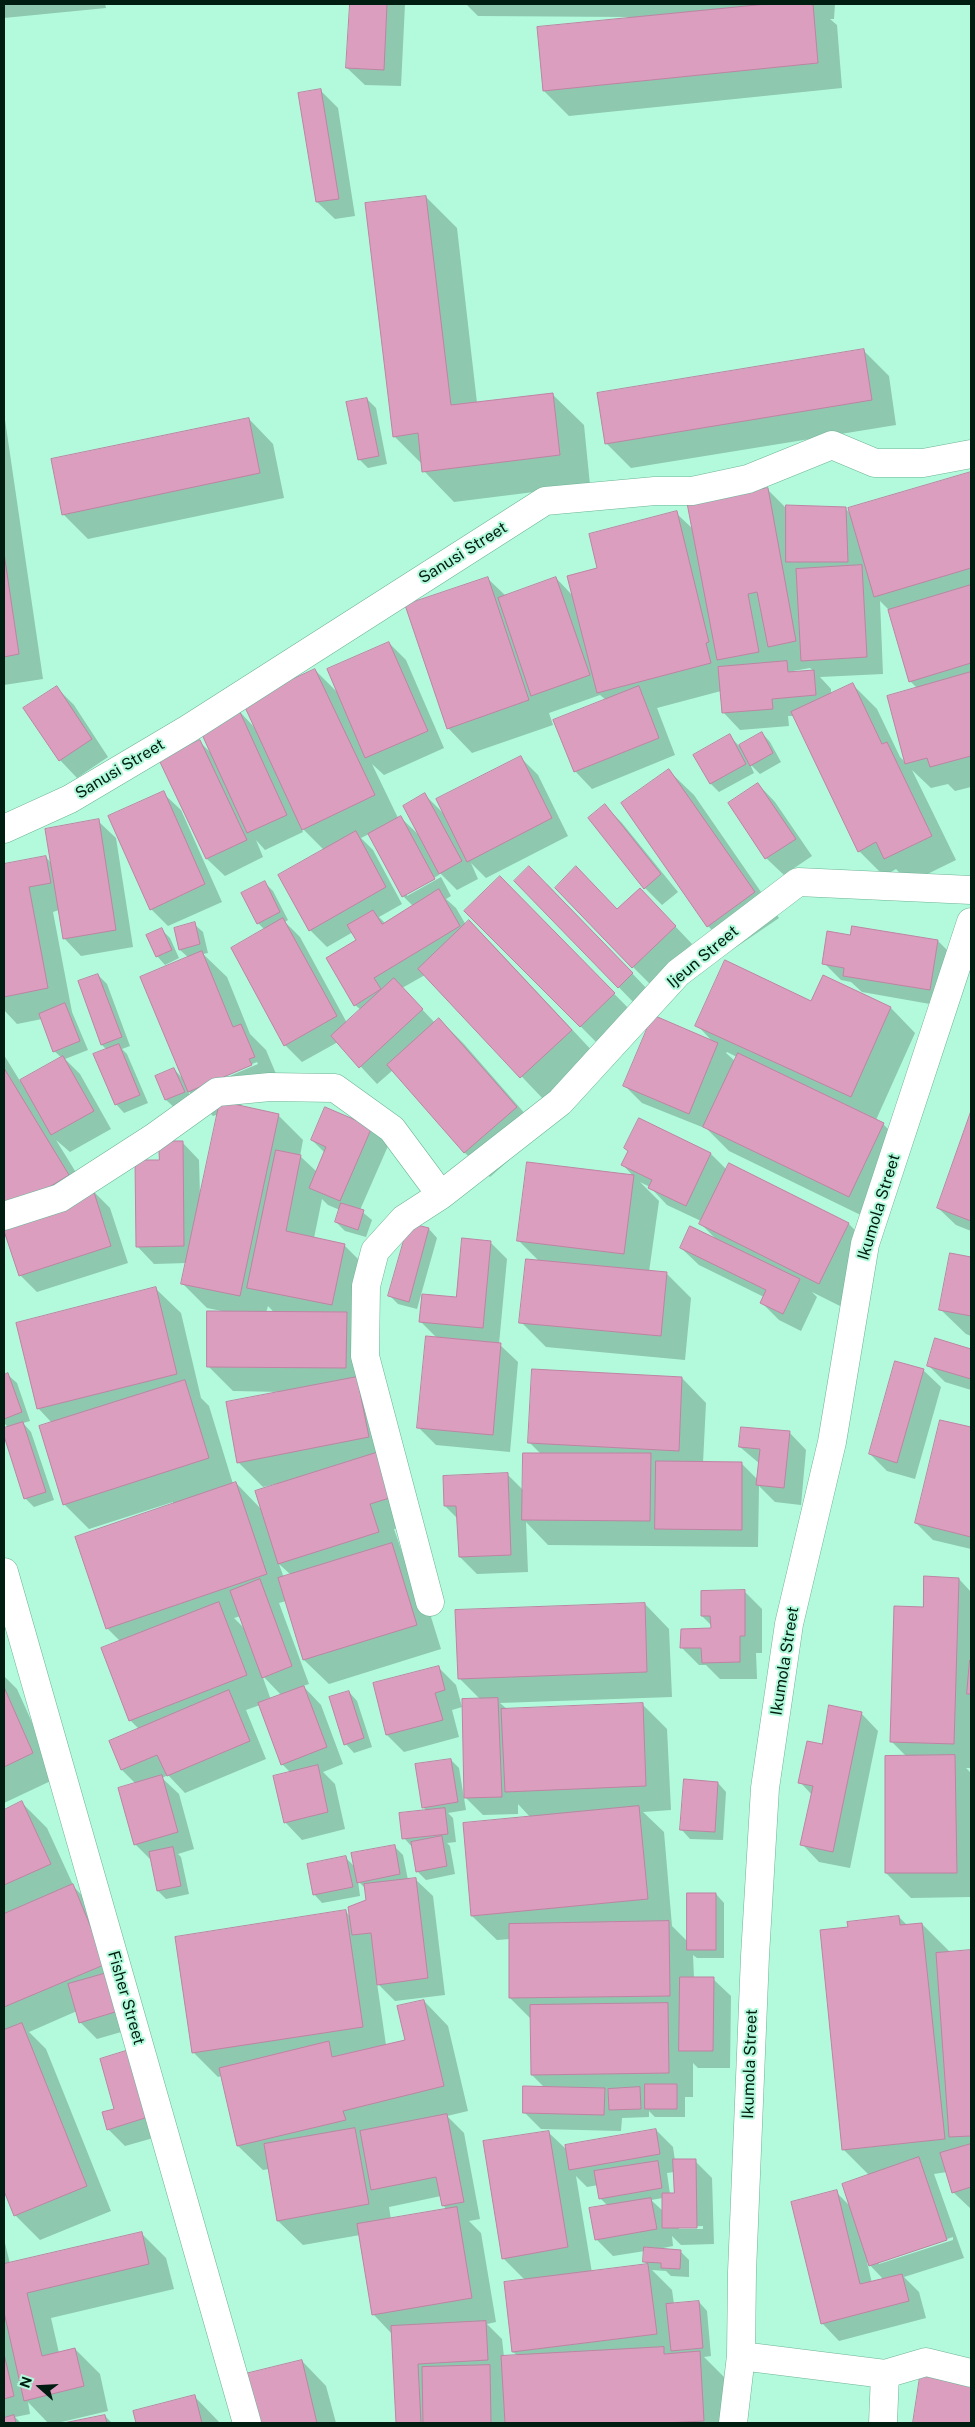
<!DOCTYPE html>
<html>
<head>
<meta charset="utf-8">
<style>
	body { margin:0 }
	#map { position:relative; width:975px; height:2427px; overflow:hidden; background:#b2fadb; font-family:"Public Sans",sans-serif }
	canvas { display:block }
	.frame { position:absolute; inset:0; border:5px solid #001d12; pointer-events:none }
	.north { position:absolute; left:15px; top:2362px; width:50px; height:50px; -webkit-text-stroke:4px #b2fadb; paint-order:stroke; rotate:289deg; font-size:14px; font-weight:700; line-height:20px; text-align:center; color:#001d12 }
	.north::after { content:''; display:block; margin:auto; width:18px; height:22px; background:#001d12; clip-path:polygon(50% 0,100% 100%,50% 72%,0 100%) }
</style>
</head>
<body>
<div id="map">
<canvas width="975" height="2427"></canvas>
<div class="frame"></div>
<div class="north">N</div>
</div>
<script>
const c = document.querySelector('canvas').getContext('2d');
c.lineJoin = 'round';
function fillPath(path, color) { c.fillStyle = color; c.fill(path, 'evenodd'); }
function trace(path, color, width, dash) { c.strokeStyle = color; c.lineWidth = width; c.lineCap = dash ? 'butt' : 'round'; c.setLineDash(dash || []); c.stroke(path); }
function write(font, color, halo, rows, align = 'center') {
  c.font = font + ' "Public Sans",sans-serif'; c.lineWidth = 4; c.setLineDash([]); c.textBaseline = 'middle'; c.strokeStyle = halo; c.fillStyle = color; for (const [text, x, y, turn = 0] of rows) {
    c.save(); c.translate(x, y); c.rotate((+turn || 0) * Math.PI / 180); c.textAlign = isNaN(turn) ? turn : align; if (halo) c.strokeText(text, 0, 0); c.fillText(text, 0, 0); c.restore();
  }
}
fillPath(new Path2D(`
	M4 4H105L106 8 4 18Z
	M351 4H405L401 86 365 85 347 68Z
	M466 4H835L834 19H830L837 25 842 88 569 116 544 91 629 17 478 16Z
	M320 90 338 108 355 216 335 219 317 202Z
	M426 197 457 228 477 403 553 395 584 425 590 485 454 502 424 471 423 465 394 436Z
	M864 351 889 376 896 425 631 468 606 443Z
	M367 399 376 408 387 464 368 468 359 459Z
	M4 413 43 679 4 685Z
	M249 419 273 444 284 498 88 539 63 514Z
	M971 473V787L955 791 948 784 931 788 912 770 956 860 909 883 896 869 884 876 859 851 794 716H788L789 726 740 730 723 712 721 691 657 708 675 755 592 789 575 771 606 700 600 695 549 713 553 725 472 753 448 728 487 578 506 596 556 578 573 596 599 569 676 513 694 530 767 489 787 509 845 508 851 514 849 509ZM880 601 889 610 910 681 918 689 906 763 900 757 877 709 852 684 831 694V689L820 677 883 674ZM810 668 814 671 793 673V671Z
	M389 643 406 660 444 748 384 775 372 764 398 818 400 817 420 836 425 795 443 813 521 758 538 775 568 836 486 878 471 863 478 879 457 890 438 871 439 875 407 893V896L441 877 451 896 446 899 456 908 466 925 469 921 494 946 596 1055 546 1102 425 975 402 988 435 1023 439 1019 464 1044 541 1132 490 1177 465 1153 393 1070 377 1084 338 1042 302 1062 285 1045 265 930 258 923 264 882 273 891 288 920 285 922 300 937 347 1023 361 1010 355 1005 358 940 353 932 327 947 310 930 324 850 300 826 303 832 265 850 256 840 263 857 225 876 207 859 160 760 200 742 212 754 239 711 255 728 315 670 340 695ZM369 834 403 896 413 906 385 923 379 917 402 904 373 850 361 838Z
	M56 687 74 705 108 757 77 778 60 760 25 709Z
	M762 733 770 742 781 762 760 774 750 764 754 773 719 792 711 784 695 756 730 736 739 746Z
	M669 771 694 795 779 918 732 950 708 926Z
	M758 784 775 802 812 856 784 875 766 858Z
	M163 793 181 810 222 902 168 926 151 909Z
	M605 806 622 823 678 892 662 905 645 888Z
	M98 821 116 838 133 947 81 956 64 938 59 910 53 912 72 1012 88 1050 65 1059 80 1074 111 1129 70 1152 56 1140 88 1192 93 1191 110 1208 128 1263 37 1292 20 1275 4 1210V1055L20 1081 62 1058 54 1051 42 1019 17 1024 4 1010V865L46 857 52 864Z
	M500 878 638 1018 605 1051 466 911Z
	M516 881 547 884 649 991 636 1005Z
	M657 907 692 944 650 984 633 967 618 911Z
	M194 924 203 932 208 953 203 954 227 977 250 1034 266 1050 279 1081 276 1090 238 1106 278 1115 303 1140 300 1156 317 1172 325 1153 312 1140 371 1128 388 1146 360 1210 372 1220 366 1237 345 1231 336 1222 340 1210 328 1205 322 1199 314 1238 344 1245 369 1270 358 1324 420 1521 394 1529 403 1555 416 1569 441 1649 329 1684 304 1660 286 1601 279 1603 309 1684 303 1686 321 1705 343 1764 323 1772 335 1784 345 1829 302 1840 285 1822 291 1773 282 1764 260 1705 246 1710 266 1759 185 1793 168 1775 162 1778 179 1794 194 1849 178 1854 181 1857 189 1894 166 1899 158 1891 152 1861 135 1844 136 1784 122 1770 110 1741 139 1729 130 1720 121 1642 107 1628 173 1505V1502L89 1529 64 1504 52 1423 38 1408 156 1289 181 1313 201 1398 209 1406 233 1484 236 1483 262 1510 277 1486 276 1484 263 1487 238 1462 282 1392 233 1391 208 1366 222 1311 207 1308 182 1283 187 1263 154 1264 137 1246 160 1161 182 1142 199 1160 200 1196 219 1114 213 1116 188 1091 192 1101 175 1108 166 1100 157 1077 174 1069 183 1079 189 958 180 950ZM257 1062 258 1064 199 1089V1086ZM268 1306 271 1309 274 1313H266ZM279 1564 291 1575 284 1578ZM241 1616 246 1630 234 1618ZM262 1675 282 1696 271 1700Z
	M161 929 170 938 179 958 165 965 157 956Z
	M851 936 938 941 955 958 947 1007 862 992 851 982 841 980 824 963Z
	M98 975 107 984 130 1046 122 1049 127 1054 148 1103 124 1113 116 1104 107 1050 102 1045Z
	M823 977 891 1008 915 1033 876 1120 883 1124 908 1149 873 1221 729 1151 707 1129 642 1103 625 1086 713 1042 697 1025 812 1002ZM727 1052 737 1057 735 1061 726 1053Z
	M971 1115V1231L956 1225 938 1208Z
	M711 1154 727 1170 730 1164 849 1224 873 1249 844 1308 812 1292 817 1297 801 1331 779 1320 761 1302 764 1297 699 1265 681 1248 717 1240 700 1223 701 1221 667 1205 650 1187 640 1182 659 1201 649 1272 666 1273 691 1298 685 1360 546 1347 521 1322 540 1262 518 1240 528 1163 634 1177 623 1165Z
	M429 1229 437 1238 417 1309 398 1304 390 1296Z
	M490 1242 507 1259 499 1344 518 1362 510 1452 436 1445 418 1427 438 1339 421 1322 458 1298Z
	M951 1255 971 1258V1336L966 1334 941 1310Z
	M936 1340 971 1350V1390L945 1382 928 1365Z
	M923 1370 941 1387 915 1479 887 1471 870 1454Z
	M8 1375 17 1383 30 1421 23 1423 31 1432 54 1500 34 1507 25 1498 4 1432V1429L9 1428 4 1423V1376Z
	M682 1378 706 1403 703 1463 742 1464 758 1480 760 1464 740 1447 789 1432 806 1450 801 1505 775 1502 759 1486 758 1547 548 1545 526 1522 528 1572 477 1574 460 1557 458 1519 445 1506 507 1474 524 1491 541 1454 529 1442Z
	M941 1421 971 1428V1549L933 1540 916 1523Z
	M959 1579 971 1592V1768H966L971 1773V1897L911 1898 886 1873 907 1757 891 1741 924 1608Z
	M744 1591 762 1609V1653H756L757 1679H720L706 1665H699L682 1648 712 1630V1626L702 1616Z
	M645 1604 669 1629 672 1697 500 1703 508 1710 643 1705 667 1729 671 1810 643 1812 664 1832 672 1926 688 1942 716 1894 724 1903V1958H697L693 1955 694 1978 713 1979 731 1996 730 2068H698L693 2063V2097H685V2117H655L649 2111V2117L622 2118 621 2131 541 2129 524 2112 545 2088 532 2075 531 2019 510 1998V1939L497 1940 472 1916 531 1818 518 1804V1814L483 1815 464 1796 481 1700 459 1678Z
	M438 1667 456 1685 462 1707 452 1710 459 1737 404 1752 387 1735Z
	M4 1676 17 1689 57 1778 4 1803Z
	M349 1692 357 1701 372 1747 354 1753 346 1744Z
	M861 1713 878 1731 850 1868 819 1862 802 1844 812 1795 800 1782 823 1746Z
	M451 1760 459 1768 466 1810 448 1813 453 1818 456 1842 447 1843 450 1846 455 1874 426 1880 417 1871 413 1848 404 1838 427 1811 423 1807Z
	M718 1783 726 1792 723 1840 690 1839 682 1830Z
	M22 1803 47 1828 74 1887 97 1911 142 2026 97 2039 80 2022 77 2011 29 2032 46 2049 111 2211 40 2240 15 2215 4 2188V1811Z
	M394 1846 403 1855 408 1880 415 1879 433 1896 445 1995 395 2001 377 1983 386 2045 407 2041 424 2001 448 2026 468 2111 447 2116 464 2133 480 2219 469 2221 481 2233 496 2322 487 2324 502 2339 504 2357 518 2356 513 2352 526 2281 503 2258 548 2132 567 2150 656 2130 673 2147 675 2161H695L712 2178 714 2244 681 2245 672 2236 673 2246 658 2249 681 2252 689 2260V2277L671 2276 666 2271 652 2270 672 2290 674 2304 699 2302 707 2311 711 2356 704 2357 724 2377 727 2423H398L392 2334 374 2315 360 2235 303 2245 278 2221 269 2169 263 2170 238 2146 222 2076 218 2077 193 2052 345 1911 350 1916 367 1901 366 1889 358 1881 360 1896 322 1903 314 1894 346 1858 355 1867ZM674 2172 675 2194H670L667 2173ZM576 2176 587 2187 598 2185 600 2198 608 2206 596 2239 613 2256 645 2251V2262L649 2266 592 2273ZM441 2196 443 2205 447 2210 391 2220 389 2207ZM663 2198V2211L651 2200ZM703 2226V2229H679V2227Z
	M899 1917 908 1926 922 1924 951 1953 971 1951V2209L953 2192 947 2172 934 2174 964 2258 904 2277 919 2292 926 2318 839 2341 822 2323 836 2192 850 2206 869 2175 843 2149 849 1928ZM953 2237V2240L879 2264V2262ZM867 2262 884 2280 872 2283Z
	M101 2059 164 2135 125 2146 108 2129 116 2110Z
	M141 2233 166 2258 174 2289 51 2318 59 2353 75 2349 100 2374 108 2411 57 2423H48L28 2402 30 2414 15 2417 21 2423H4V2239L10 2264Z
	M302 2361 326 2386 336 2423H258Z
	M922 2372 971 2380V2423H914Z
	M194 2396 220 2423H137L134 2412Z
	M105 2416 112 2423H70Z`), '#0003');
const building = new Path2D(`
	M350 4H387L384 70 346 68Z
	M767 4H813L818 63 543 91 537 27Z
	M321 89 339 199 316 202 298 93Z
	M426 196 451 405 553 393 560 455 422 472 418 433 393 437 365 203Z
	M864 349 872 400 605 444 597 393Z
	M367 398 379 456 358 460 346 402Z
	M249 418 260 473 62 515 51 459Z
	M971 472V568L874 597 848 508Z
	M768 488 796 641 768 647 757 592 748 594 759 652 717 660 687 503Z
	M786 505 846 507 848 562H786Z
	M677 511 709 642 706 643 711 663 597 693 567 576 597 568 589 534Z
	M4 553 19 654 4 657Z
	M862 565 867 657 801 661 796 569Z
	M488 577 529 700 447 729 405 605Z
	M556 577 590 675 531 696 498 598Z
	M971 585V663L909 682 888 610Z
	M389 642 428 731 365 758 327 669Z
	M787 661 788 672 814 670 816 695 772 699 773 709 722 713 718 667Z
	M315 669 375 795 302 830 243 703Z
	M971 672V756L930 767 927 758 905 764 887 696Z
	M853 683 882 744 887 742 932 836 884 859 876 842 858 852 791 712Z
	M57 686 92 739 59 761 23 708Z
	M639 686 659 738 574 772 553 720Z
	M239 710 287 815 247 833 199 728Z
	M762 732 773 753 750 766 739 745Z
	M730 734 746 764 710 784 693 755Z
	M200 740 247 840 206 859 159 760Z
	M521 756 552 818 467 862 436 799Z
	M669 769 755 892 707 927 621 803Z
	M758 783 796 839 765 859 728 803Z
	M164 791 205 884 150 910 108 816Z
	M425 793 462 861 439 874 403 806Z
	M605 804 661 874 644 889 588 818Z
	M401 816 435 879 402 897 368 834Z
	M99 819 116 930 63 939 45 829Z
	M356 831 386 887 309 931 278 875Z
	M46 856 51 883 29 887 48 988 4 997V864Z
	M529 866 633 973 618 988 514 881Z
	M576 866 617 909 640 888 676 926 632 968 555 888Z
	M500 876 615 993 580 1027 464 911Z
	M265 881 280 912 257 924 241 893Z
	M439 889 460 926 374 978 381 989 354 1006 326 958 356 940 347 925 373 910 382 924Z
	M283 918 337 1016 284 1046 231 948Z
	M469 920 572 1030 520 1078 418 969Z
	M195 922 200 944 179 950 174 928Z
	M852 926 938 940 930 990 843 976 844 968 822 964 827 931 850 935Z
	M162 928 172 950 156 957 146 935Z
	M202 951 233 1027 241 1024 255 1057 249 1059 252 1065 188 1092 140 977Z
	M725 960 811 1001 823 975 891 1007 851 1097 695 1026Z
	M98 974 122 1037 101 1045 78 981Z
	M394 978 423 1009 359 1068 331 1036Z
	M65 1003 80 1041 53 1052 39 1014Z
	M653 1015 718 1043 689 1114 623 1086Z
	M439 1018 517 1107 464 1153 387 1065Z
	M119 1044 140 1095 115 1105 93 1054Z
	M738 1053 884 1123 849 1197 703 1127Z
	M63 1056 94 1111 51 1135 20 1080Z
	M4 1068 69 1175 5 1214 4 1213Z
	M174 1068 185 1092 165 1100 155 1076Z
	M220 1101 279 1114 240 1296 181 1284Z
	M325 1107 372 1127 340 1201 309 1188 326 1147 311 1140Z
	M971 1111V1221L937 1208Z
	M639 1118 711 1153 686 1206 648 1188 652 1180 621 1165 628 1151 624 1148Z
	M159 1141H183L184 1246 136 1247 135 1160H159Z
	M276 1150 301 1155 286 1231 345 1244 332 1305 247 1288Z
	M527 1162 634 1175 624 1254 517 1241Z
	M729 1163 849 1223 819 1284 699 1224Z
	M93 1189 111 1246 19 1276 4 1231V1219Z
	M341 1203 364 1210 358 1230 335 1222Z
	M409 1223 429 1228 409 1302 388 1296Z
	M690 1226 800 1279 783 1314 760 1303 766 1290 680 1248Z
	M462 1238 491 1241 483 1328 419 1322 422 1294 456 1297Z
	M950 1253 971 1257V1316L939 1310Z
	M526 1259 667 1272 661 1336 519 1323Z
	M156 1287 177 1374 37 1409 16 1323Z
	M207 1311 347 1312 346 1368 207 1367Z
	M426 1336 501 1343 493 1435 417 1428Z
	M935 1338 971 1349V1379L927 1366Z
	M895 1361 924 1369 897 1463 869 1454Z
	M532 1369 682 1377 679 1451 528 1443Z
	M8 1373 22 1412 4 1419V1375Z
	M357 1377 369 1437 237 1463 226 1402Z
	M185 1380 209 1458 63 1505 39 1426Z
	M940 1420 971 1427V1537L915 1523Z
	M23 1422 46 1492 24 1499 4 1436V1428Z
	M741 1427 790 1431 784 1488 756 1485 760 1449 739 1447Z
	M382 1451 396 1496 370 1504 379 1532 278 1564 255 1491Z
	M523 1453H651L650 1521 522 1520Z
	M656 1461 742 1462V1530L655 1529Z
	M508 1473 511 1555 459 1557 456 1506H444L443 1476Z
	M236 1482 267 1574 106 1629 75 1537Z
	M392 1543 417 1625 303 1660 278 1578Z
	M924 1576 959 1578 954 1744 890 1742 894 1606 923 1607Z
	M260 1579 292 1666 262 1678 230 1591Z
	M745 1590V1636H740V1662L702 1663 701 1648H680L681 1629 711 1628 710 1616H701V1591Z
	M219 1602 247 1675 129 1721 101 1648Z
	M645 1603 647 1672 458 1679 455 1610Z
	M970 1660H971V1694H967Z
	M439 1666 445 1690 435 1693 443 1720 386 1735 373 1683Z
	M304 1686 327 1747 281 1765 258 1703Z
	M4 1687 33 1753 4 1767Z
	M229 1690 250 1741 167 1776 157 1755 121 1770 109 1741Z
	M349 1691 364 1738 344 1745 329 1697Z
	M498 1698 502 1797 464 1798 462 1699Z
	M643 1703 646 1786 505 1792 501 1709Z
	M829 1705 862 1712 833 1852 800 1845 813 1786 798 1783 807 1741 822 1744Z
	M955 1755 957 1873H885V1756Z
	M451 1759 458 1802 422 1808 415 1764Z
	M318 1765 328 1812 284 1823 273 1776Z
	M162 1775 178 1832 134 1845 118 1788Z
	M684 1779 718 1782 715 1832 680 1830Z
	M22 1801 51 1864 4 1885V1810Z
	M639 1806 648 1899 471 1916 463 1823Z
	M445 1808 448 1834 402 1839 399 1813Z
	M442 1836 447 1866 416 1872 411 1842Z
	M395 1845 400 1874 357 1883 351 1853Z
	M173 1847 181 1886 157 1891 149 1852Z
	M346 1856 353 1887 313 1895 307 1864Z
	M416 1878 428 1978 377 1985 371 1933 352 1935 348 1907 366 1900 364 1884Z
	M73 1884 106 1964 4 2007V1914Z
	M687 1893H716V1950H687Z
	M346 1910 363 2027 192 2053 175 1937Z
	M899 1916 900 1925 922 1923 945 2139 842 2150 820 1930 848 1927 847 1922Z
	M669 1921 670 1996 509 1998V1924Z
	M971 1950V2136L949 2137 936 1953Z
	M114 1971 125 2009 79 2023 68 1984Z
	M680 1977H714L713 2051H679Z
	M424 2000 444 2086 343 2111 346 2120 237 2146 219 2068 329 2041 332 2057 405 2040 397 2006Z
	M668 2003 669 2073 531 2075 530 2005Z
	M22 2023 87 2186 14 2216 4 2191V2030Z
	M129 2050 148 2117 107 2130 102 2112 114 2109 100 2059Z
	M645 2084H677V2109H645Z
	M523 2086 605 2088 604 2115 523 2113Z
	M640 2087 641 2109 609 2110 608 2089Z
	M447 2114 464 2202 442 2206 436 2177 371 2190 360 2131Z
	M355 2128 369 2204 277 2221 264 2144Z
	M656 2129 660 2154 569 2170 565 2145Z
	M549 2131 568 2247 502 2259 483 2141Z
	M971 2144V2187L952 2193 940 2153Z
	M919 2157 947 2240 869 2266 842 2184Z
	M673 2159H696L697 2228H662V2193H674Z
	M658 2161 662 2188 599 2199 594 2171Z
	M837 2190 860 2284 902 2274 909 2301 821 2324 791 2202Z
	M651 2198 657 2229 595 2240 589 2208Z
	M457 2207 472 2298 372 2315 357 2224Z
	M142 2232 149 2264 27 2293 42 2356 75 2348 84 2386 24 2401 4 2312V2264Z
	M644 2247 681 2250 680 2269 661 2268V2263L643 2262Z
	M648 2264 657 2334 512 2352 504 2282Z
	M699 2301 703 2348 671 2351 666 2304Z
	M486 2321 488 2360 418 2364 421 2423H396L391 2326Z
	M664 2347V2354L700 2351 704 2421 663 2423H505L501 2356Z
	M4 2354 14 2396 4 2399Z
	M302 2360 317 2423H257L245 2374Z
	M490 2365 491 2423H423L422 2367Z
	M921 2370 971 2378V2423H913Z
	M195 2395 202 2423H136L133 2411Z
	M14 2415 16 2423H4V2418Z
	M105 2415 107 2423H64Z`);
fillPath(building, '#db9ebf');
trace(building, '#be83a3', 1);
const minor = new Path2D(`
	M4 829 70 799 188 729 545 501 655 491H692L748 479 832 445 875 463H923L971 454
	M4 1216 60 1198 153 1138 217 1092 270 1087 335 1088 392 1129 441 1195
	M4 1572 247 2423
	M430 1602 365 1356 366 1286 375 1251 404 1219 441 1195 560 1102 678 973 798 882 971 890
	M741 2356 885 2374 926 2362 971 2373
	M733 2423 741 2356 742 2272 755 1956 765 1788 789 1624 832 1442 865 1244 971 922
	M883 2423 885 2374`);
trace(minor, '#6db396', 29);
trace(minor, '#fff', 28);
write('16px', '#001d12', '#b2fadb', [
	["Sanusi Street",463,553,-32],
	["Sanusi Street",120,769,-31],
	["Ijeun Street",703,957,-40],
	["Ikumola Street",879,1207,-73],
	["Ikumola Street",785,1661,-81],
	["Fisher Street",126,1998,74],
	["Ikumola Street",750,2064,-88]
]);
</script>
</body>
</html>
